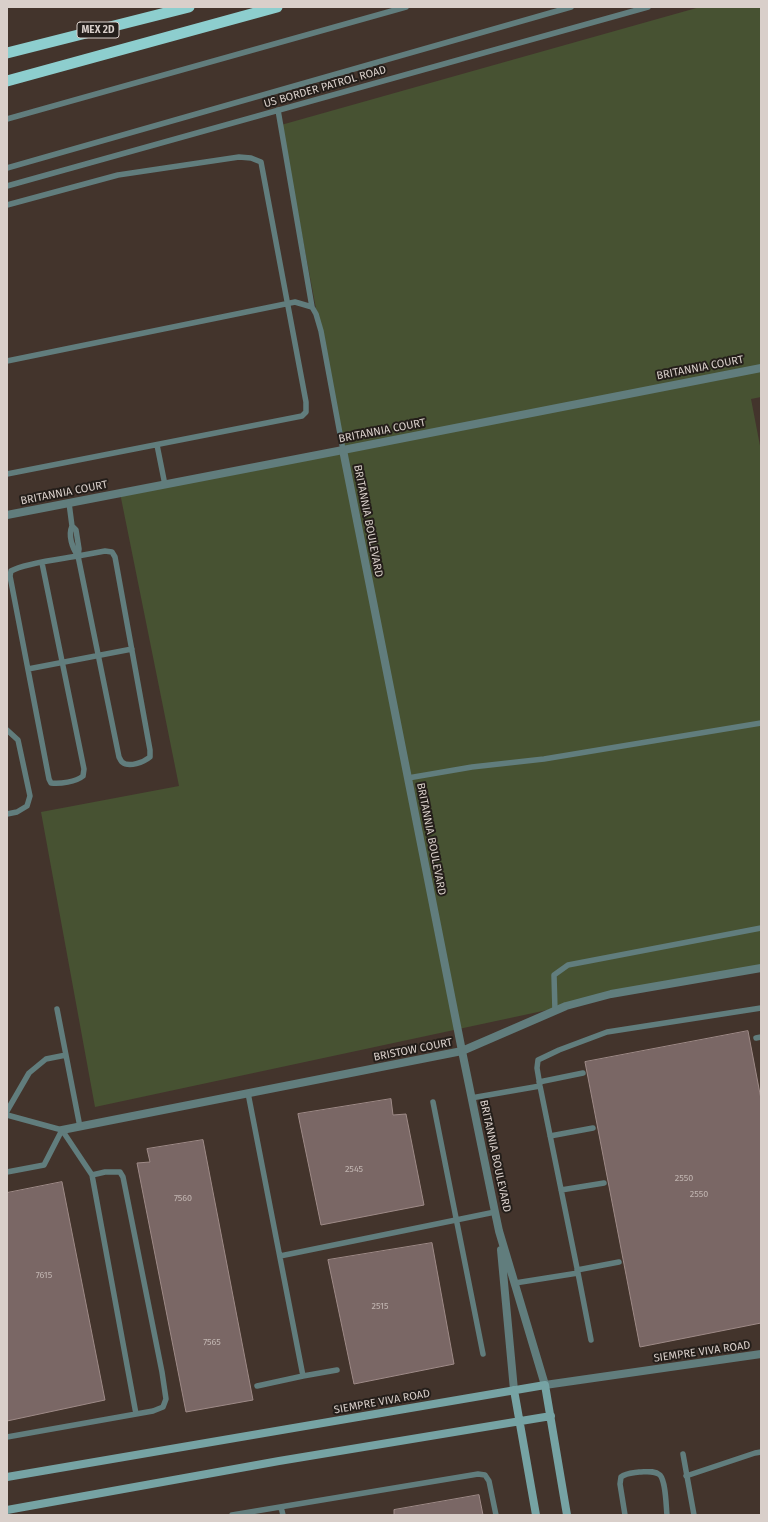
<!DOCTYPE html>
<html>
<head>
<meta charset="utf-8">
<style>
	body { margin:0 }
	#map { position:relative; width:768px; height:1522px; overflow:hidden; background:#43342c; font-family:"Fira Sans",sans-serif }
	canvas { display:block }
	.frame { position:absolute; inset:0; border:8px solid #d9cfca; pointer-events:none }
</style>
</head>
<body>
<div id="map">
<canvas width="768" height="1522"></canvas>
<div class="frame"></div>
</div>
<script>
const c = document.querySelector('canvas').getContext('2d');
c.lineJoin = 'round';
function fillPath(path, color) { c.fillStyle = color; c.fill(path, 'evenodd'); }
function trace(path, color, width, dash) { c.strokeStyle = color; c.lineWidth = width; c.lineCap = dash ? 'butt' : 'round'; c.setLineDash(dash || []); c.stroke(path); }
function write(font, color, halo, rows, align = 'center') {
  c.font = font + ' "Fira Sans",sans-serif'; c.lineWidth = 4; c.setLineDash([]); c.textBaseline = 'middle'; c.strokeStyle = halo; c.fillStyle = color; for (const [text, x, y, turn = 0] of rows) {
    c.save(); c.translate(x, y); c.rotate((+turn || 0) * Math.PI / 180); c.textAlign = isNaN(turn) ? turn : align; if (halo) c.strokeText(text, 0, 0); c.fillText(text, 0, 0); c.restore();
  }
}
fillPath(new Path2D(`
	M700 7H761V397L751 399 761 451V968L566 1006 95 1107 41 812 179 786 120 493 343 450 281 125Z`), '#475232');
const building = new Path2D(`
	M748 1031 761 1099V1323L640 1347 585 1062Z
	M391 1099 393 1115 406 1114 424 1205 321 1225 298 1114Z
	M203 1140 253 1400 186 1412 137 1163 150 1162 147 1149Z
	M62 1182 105 1400 7 1421V1193Z
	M432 1243 454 1364 354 1384 328 1260Z
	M479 1495 483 1515H394V1510Z`);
fillPath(building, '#7a6765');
trace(building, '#9e8a87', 1);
trace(new Path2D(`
	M278 110 312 307
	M7 119 406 7
	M7 168 571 7
	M7 186 648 7
	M7 205 118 175 239 157 251 158 261 162 306 402V412L302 416 7 474
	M7 361 295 302 312 307 316 314 321 331 343 450
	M157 445 165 485
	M69 503 72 526 76 530 79 549 78 556C72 548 68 535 72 526
	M42 563 84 769 83 776C76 782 60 784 51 783L49 779 10 576 11 571C25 563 61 559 78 556L119 757C120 759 121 761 122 762 129 768 144 762 150 757V750L115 557 112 552 105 551 78 556
	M28 669 132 649
	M7 730 18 740 30 796 27 806 17 812 7 814
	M408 778 472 767 544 759 761 723
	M57 1009 80 1127
	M555 1011 554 975 568 965 761 928
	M756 1038 761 1037
	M539 1082 583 1073
	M248 1093 303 1376 257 1386
	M471 1098 540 1086
	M433 1102 483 1354
	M7 1111 29 1073 46 1059 66 1055
	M7 1115 62 1130 92 1175 105 1172H120L123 1177 162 1372 166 1399 163 1407 153 1411 7 1437
	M550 1136 593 1128
	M7 1172 44 1165 62 1130
	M92 1175 136 1414
	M561 1190 604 1183
	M280 1256 495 1212
	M577 1270 619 1262
	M578 1273 540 1086 537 1068 538 1060 559 1050 607 1032 761 1008
	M515 1283 578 1273 591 1340
	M303 1376 337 1370
	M683 1454 694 1515
	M686 1476 755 1453 761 1452
	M281 1507 283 1515
	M232 1515 478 1474 485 1475 489 1481 496 1515
	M625 1515 620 1484 621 1477C626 1473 633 1473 639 1472 646 1472 654 1470 660 1475 666 1482 666 1506 667 1515`), '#617d7d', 5.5);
trace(new Path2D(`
	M7 515 343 450
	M62 1130 462 1051`), '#617d7d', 8);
trace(new Path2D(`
	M761 368 343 450 462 1051 495 1212 499 1231 545 1385 761 1354
	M462 1051 566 1006 611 994 761 968
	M501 1250 514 1390`), '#617d7d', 8);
trace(new Path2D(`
	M514 1390 536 1515
	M7 1477 545 1385 567 1515
	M7 1510 279 1461 551 1416`), '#76a3a4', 8);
trace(new Path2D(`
	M7 53 189 7
	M7 81 277 7`), '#8dcece', 11);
write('9px', '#c1b5b1', null, [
	["2545",354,1169],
	["2550",684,1178],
	["2550",699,1194],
	["7560",183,1198],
	["7615",44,1275],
	["2515",380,1306],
	["7565",212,1342]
]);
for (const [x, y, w] of [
	[98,30,42]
]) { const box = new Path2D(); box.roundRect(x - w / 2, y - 8, w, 16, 3); c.fillStyle = '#241e1a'; c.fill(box); trace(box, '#d9cfca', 1); }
write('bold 10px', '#d9cfca', null, [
	["MEX 2D",98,30]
]);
write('11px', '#d9cfca', '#241e1a', [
	["US BORDER PATROL ROAD",325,87,-16],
	["BRITANNIA COURT",700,368,-11],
	["BRITANNIA COURT",382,431,-11],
	["BRITANNIA COURT",64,493,-11],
	["BRITANNIA BOULEVARD",368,521,79],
	["BRITANNIA BOULEVARD",431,839,79],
	["BRISTOW COURT",413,1050,-11],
	["BRITANNIA BOULEVARD",495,1156,78],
	["SIEMPRE VIVA ROAD",702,1352,-8],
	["SIEMPRE VIVA ROAD",382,1402,-10]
]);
</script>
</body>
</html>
